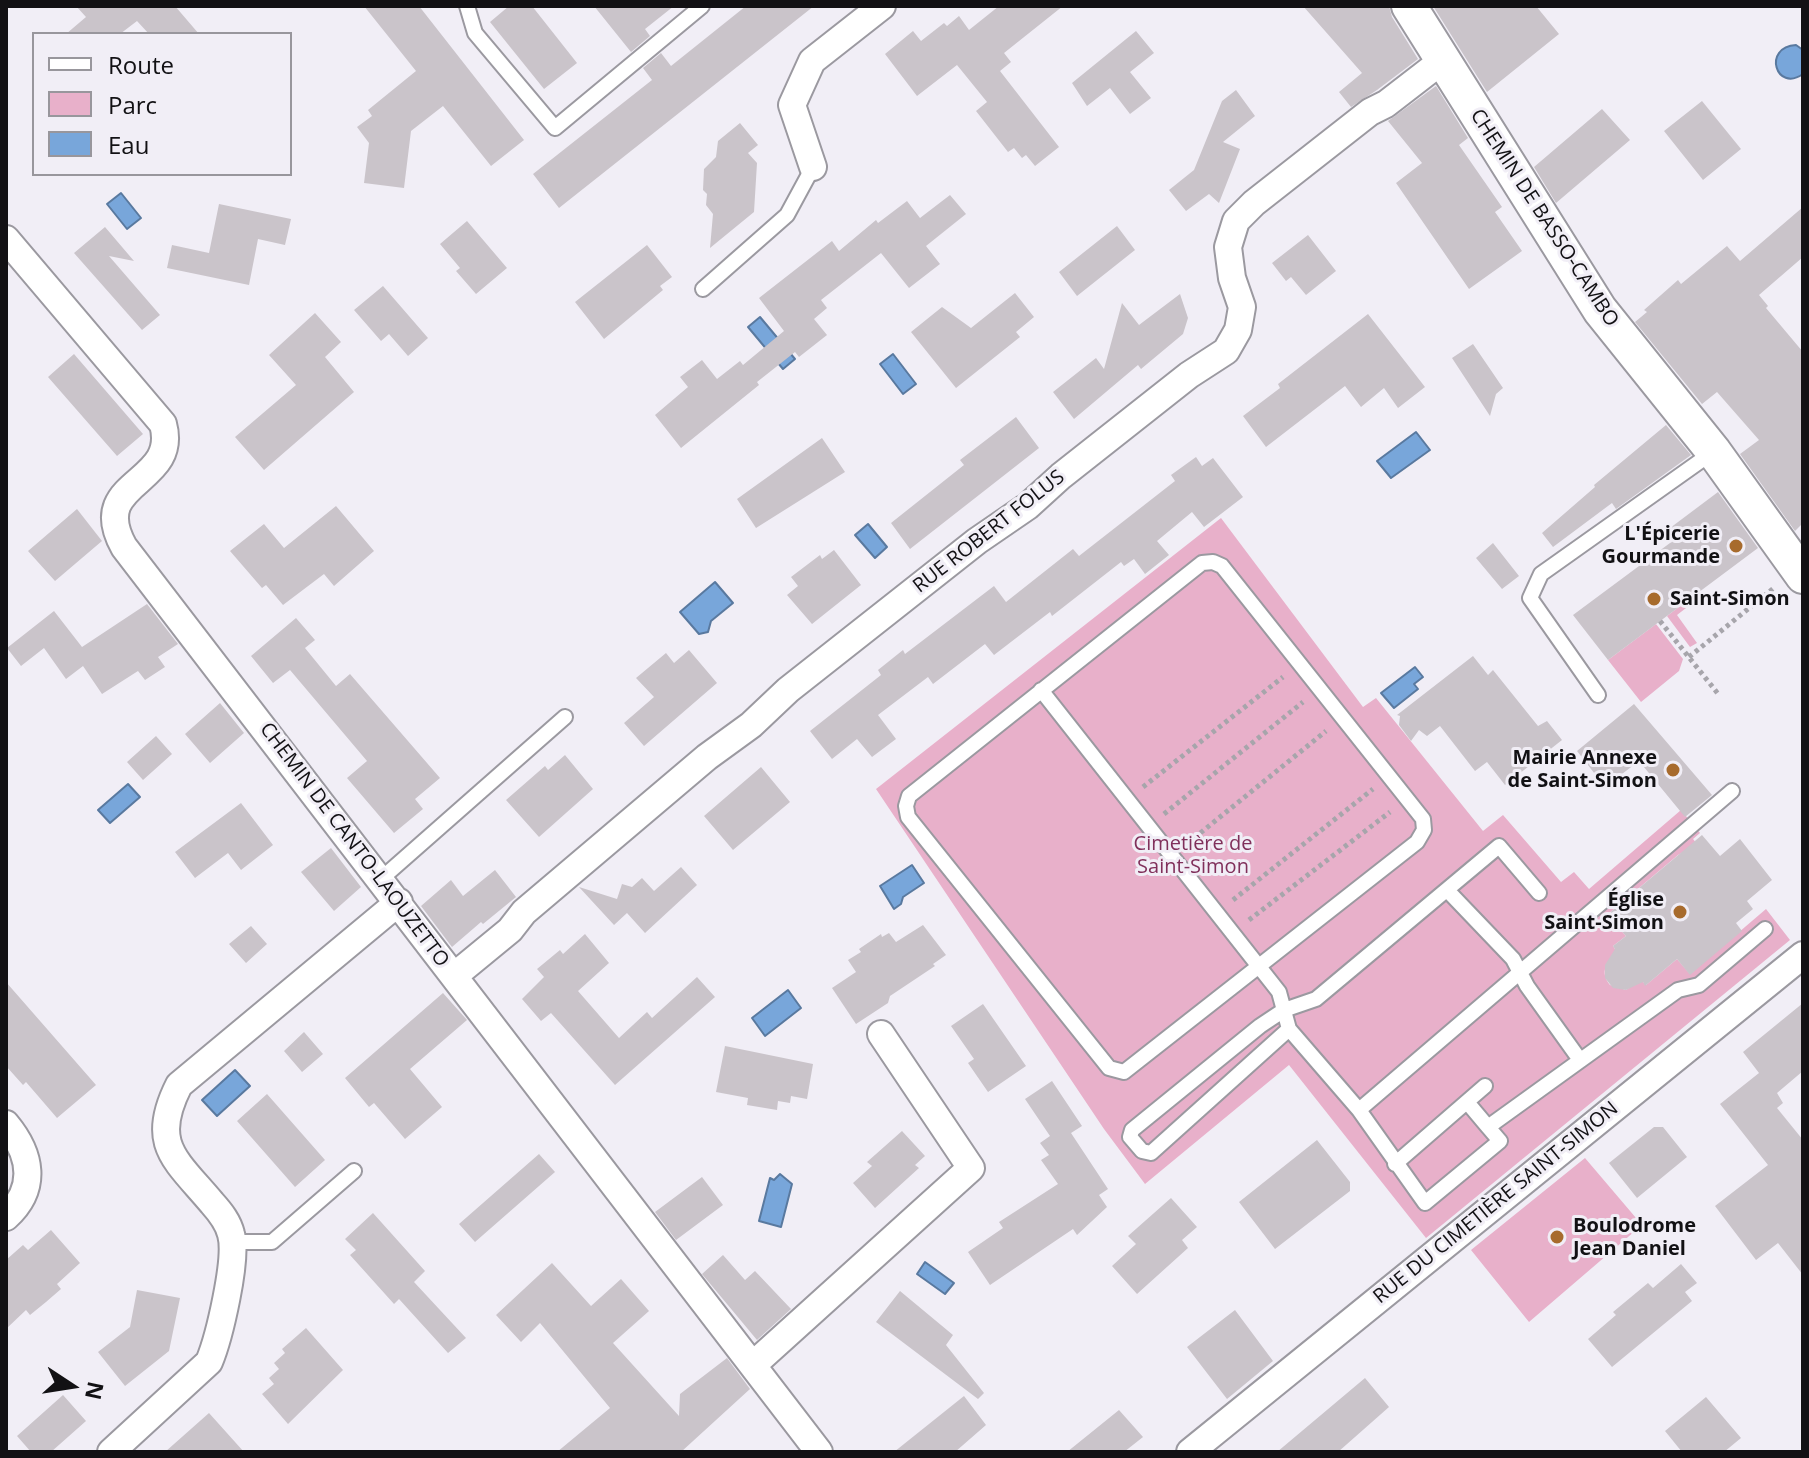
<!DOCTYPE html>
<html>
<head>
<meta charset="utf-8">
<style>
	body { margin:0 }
	#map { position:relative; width:1809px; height:1458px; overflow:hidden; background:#f1eef6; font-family:"Open Sans",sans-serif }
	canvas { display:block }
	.frame { position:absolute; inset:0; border:8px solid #121114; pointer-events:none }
	.legend { position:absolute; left:32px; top:32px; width:260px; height:144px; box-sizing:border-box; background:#f1eef6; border:2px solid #98969c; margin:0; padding:10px 14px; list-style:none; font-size:24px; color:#121114 }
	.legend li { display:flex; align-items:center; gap:16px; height:40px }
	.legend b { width:40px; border:2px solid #98969c }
	.north { position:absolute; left:32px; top:1346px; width:80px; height:80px; -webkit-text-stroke:6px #f1eef6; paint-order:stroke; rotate:102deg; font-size:22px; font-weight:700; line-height:32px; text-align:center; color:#121114 }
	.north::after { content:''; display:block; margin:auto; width:28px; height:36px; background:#121114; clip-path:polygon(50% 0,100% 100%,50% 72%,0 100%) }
</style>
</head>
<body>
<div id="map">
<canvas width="1809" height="1458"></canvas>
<div class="frame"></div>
<ul class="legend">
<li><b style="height:10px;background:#fff"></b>Route</li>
<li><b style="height:22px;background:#e8b0ca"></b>Parc</li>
<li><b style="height:22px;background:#78a6da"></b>Eau</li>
</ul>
<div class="north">N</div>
</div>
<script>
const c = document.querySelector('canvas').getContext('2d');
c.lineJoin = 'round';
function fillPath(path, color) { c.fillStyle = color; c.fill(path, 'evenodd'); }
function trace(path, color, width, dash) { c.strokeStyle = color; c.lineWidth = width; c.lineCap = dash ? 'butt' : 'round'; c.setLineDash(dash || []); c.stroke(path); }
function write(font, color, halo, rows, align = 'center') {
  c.font = font + ' "Open Sans",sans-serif'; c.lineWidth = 6; c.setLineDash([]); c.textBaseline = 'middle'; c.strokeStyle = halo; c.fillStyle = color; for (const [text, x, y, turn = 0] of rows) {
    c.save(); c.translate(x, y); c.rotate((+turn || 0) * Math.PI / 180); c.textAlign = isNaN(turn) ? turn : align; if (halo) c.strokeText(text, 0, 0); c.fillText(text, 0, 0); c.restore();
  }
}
fillPath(new Path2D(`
	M1221 518 1363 707 1376 698 1483 831 1503 815 1561 882 1574 872 1589 889 1681 810 1700 833 1693 839 1697 844 1678 855 1607 915 1626 936 1613 946 1617 952C1607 963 1599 971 1610 985L1626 990 1641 980 1646 985 1677 959 1690 974 1766 909 1790 940 1426 1238 1289 1065 1145 1184 1104 1129 876 789Z
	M1696 594 1699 598 1677 615 1697 643 1690 647 1667 616Z
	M1656 624 1683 659 1679 671 1641 702 1608 660Z
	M1585 1158 1642 1225 1529 1322 1471 1250Z`), '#e8b0ca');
const water = new Path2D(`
	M1796 45 1803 50V74C1776 93 1762 47 1796 45Z
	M121 193 141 218 127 229 107 204Z
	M760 317 795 359 783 369 748 327Z
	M893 354 916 384 903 394 880 364Z
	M1416 432 1430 450 1391 478 1377 461Z
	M868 524 887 547 875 558 855 535Z
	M715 582 733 603 711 621 708 632 699 634 680 612Z
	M1415 667 1423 677 1414 684 1418 689 1394 708 1381 693Z
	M128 784 140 797 110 823 98 810Z
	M912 865 924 883 903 897 901 904 894 909 880 886Z
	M788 990 801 1008 765 1036 752 1018Z
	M235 1070 250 1086 217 1116 202 1100Z
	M780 1174 792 1184 781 1227 759 1221 770 1178 774 1180Z
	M925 1262 954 1283 945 1294 917 1274Z`);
fillPath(water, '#78a6da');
trace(water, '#59799f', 2);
fillPath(new Path2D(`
	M76 6H175L199 34H149L137 21 120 34H66L86 17Z
	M364 6H419L524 140 491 166 443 106 411 131 404 188 364 183 369 143 357 127 372 116 368 110 416 71Z
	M509 6H532L577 63 544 89 490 22Z
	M594 6H674L645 29 650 36 631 52Z
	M746 6H814L559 208 533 174 652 80 643 68 661 53 671 66Z
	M999 6H1063L1004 53 1011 62 1000 71 1059 147 1035 166 1026 155 1022 158 1014 148 1008 152 976 111 987 102 957 65 917 96 885 54 913 31 921 41 944 23 947 26 959 16 969 30Z
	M1303 6H1389L1392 17 1418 59 1377 90 1351 107 1339 92 1362 73Z
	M1433 6H1536L1559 34 1487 92Z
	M1136 31 1154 53 1130 72 1151 98 1130 114 1110 88 1087 106 1072 83Z
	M1436 86 1468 138 1459 145 1502 207 1495 212 1522 251 1469 289 1396 183 1422 163 1388 121Z
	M1236 90 1255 116 1223 142 1240 149 1219 203 1209 194 1186 211 1169 190 1194 170 1222 101Z
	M1702 101 1741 149 1703 180 1664 131Z
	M1602 109 1630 140 1556 203 1534 167Z
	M740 123 758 145 748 153 757 163 754 212 710 248 713 214 706 205 707 194 703 190 704 169 716 157 718 141Z
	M950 195 966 214 926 246 940 264 909 288 881 253 821 300 827 308 814 319 827 335 799 357 795 352 757 382 759 385 681 448 655 415 688 387 680 377 702 360 717 379 740 361 743 365 784 331 759 298 832 241 839 251 876 220 878 223 907 201 920 218Z
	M219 204 291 219 285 245 258 239 249 285 167 268 172 245 209 253Z
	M1803 207V257L1759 295 1768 306 1766 308 1803 352V523L1795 531 1740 454 1759 440 1717 392 1702 404 1635 322 1647 312 1644 310 1678 280 1681 284 1727 246 1740 261Z
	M467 221 507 268 476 294 456 271 460 268 440 244Z
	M1117 226 1135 250 1077 296 1059 272Z
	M105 227 134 261 109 256 160 315 142 330 74 253Z
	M1308 235 1336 271 1306 295 1291 277 1286 281 1272 263Z
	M647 245 672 277 660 286 663 290 604 339 575 302Z
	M383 286 428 338 408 356 389 334 381 341 354 310Z
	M1015 293 1034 317 1016 332 1020 337 956 388 911 332 942 307 971 328Z
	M1180 294 1188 318 1183 334 1141 369 1138 365 1074 419 1053 392 1096 358 1104 369 1122 303 1139 325Z
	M315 313 341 342 325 357 354 392 264 470 235 437 296 385 269 355Z
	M1368 314 1425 387 1398 408 1384 388 1361 407 1345 386 1266 447 1243 416 1280 388 1278 384Z
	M1473 344 1503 388 1496 394 1490 416 1452 358Z
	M74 354 143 434 117 456 48 377Z
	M1016 417 1039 448 910 549 891 523 964 465 960 460Z
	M1666 425 1691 455 1616 509 1612 503 1553 547 1542 533 1595 487 1594 485Z
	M822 438 845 472 756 528 737 499Z
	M1196 457 1202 466 1213 458 1243 497 1204 527 1192 512 1157 541 1169 555 1145 574 1134 559 1124 566 1121 562 1052 616 1050 612 994 655 985 644 933 684 928 677 878 715 896 739 872 757 857 739 832 759 810 731 881 675 878 670 903 650 905 654 994 586 1006 602 1073 549 1079 556 1175 481 1171 475Z
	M1718 492 1758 548 1608 660 1573 615 1670 543 1662 534Z
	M336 506 374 551 334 586 324 574 283 605 266 585 262 588 230 551 264 524 284 548Z
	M77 509 102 541 55 581 28 551Z
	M1493 543 1519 576 1502 589 1476 558Z
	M834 550 861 585 812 624 787 595 798 586 791 577 820 555 822 559Z
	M147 604 178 644 158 657 165 667 145 680 138 671 102 694 83 666 66 679 44 648 21 666 7 648 54 611 82 647Z
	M296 618 315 640 305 648 336 686 350 674 440 778 415 799 423 809 394 833 347 778 367 761 290 670 273 683 251 656Z
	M689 650 717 683 644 746 624 723 654 697 636 678 666 653 674 663Z
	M1473 656 1488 675 1493 670 1538 726 1547 721 1562 740 1505 785 1487 762 1475 771 1440 726 1427 736 1419 730 1411 741 1399 725 1400 716 1397 715Z
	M220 703 244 733 210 763 185 734Z
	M1634 704 1712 795 1685 817 1639 761 1605 787 1577 751Z
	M156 736 172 754 143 780 127 762Z
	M565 755 593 789 539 837 506 800 545 766 548 770Z
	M761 767 790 802 733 850 704 816Z
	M241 803 273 845 241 870 228 853 195 878 175 852Z
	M1702 835 1720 856 1740 839 1772 880 1747 901 1753 909 1736 923 1742 931 1690 975 1677 959 1645 986 1643 982 1626 990 1613 988 1605 978V965L1615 949 1613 946 1626 936 1607 915Z
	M331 848 361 887 334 911 301 872Z
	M681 867 697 885 645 933 627 913 614 925 579 887 617 899 622 884 632 887 642 878 654 891Z
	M495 870 516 897 483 924 481 922 452 947 421 906 451 880 463 896Z
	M923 925 946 955 933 964 935 966 890 996 888 1003 856 1024 832 988 856 972 848 960 861 952 859 949 881 934 882 937 889 933 896 942Z
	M251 926 267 944 246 963 229 944Z
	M585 934 609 963 578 991 619 1038 647 1012 652 1018 697 977 715 997 615 1085 551 1013 541 1021 522 999 544 977 537 969 560 950 563 954Z
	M6 982 96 1085 57 1118 26 1082 23 1085 6 1066Z
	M443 993 467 1020 410 1069 442 1107 405 1139 374 1103 369 1107 345 1078Z
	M1803 1003V1071L1777 1093 1783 1103 1777 1108 1803 1140V1275L1778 1243 1756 1260 1715 1206 1768 1165 1720 1104 1759 1073 1743 1052Z
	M983 1004 1026 1066 988 1092 968 1063 974 1059 951 1026Z
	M304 1032 323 1054 302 1072 284 1051Z
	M725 1046 813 1064 807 1099 791 1096 790 1103 778 1101 777 1110 747 1105 748 1098 716 1092Z
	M1052 1081 1082 1126 1071 1133 1108 1189 1099 1195 1107 1207 1077 1235 1073 1229 990 1285 968 1252 1003 1228 999 1222 1058 1184 1041 1160 1049 1155 1040 1143 1050 1136 1025 1099Z
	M267 1094 325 1160 295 1187 237 1121Z
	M1654 1127H1663L1687 1157 1637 1198 1609 1163Z
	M902 1131 925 1156 915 1165 919 1168 875 1208 853 1183 872 1166 867 1162Z
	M1317 1140 1350 1182V1191L1275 1249 1239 1202Z
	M539 1154 555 1172 475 1242 459 1224Z
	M702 1177 723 1205 676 1240 655 1212Z
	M1171 1198 1197 1227 1182 1240 1188 1248 1137 1294 1112 1266 1136 1244 1128 1236Z
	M373 1213 425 1271 414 1282 466 1338 448 1353 399 1299 394 1304 350 1255 356 1250 345 1239Z
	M51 1230 80 1263 57 1284 61 1289 46 1302 30 1315 26 1310 6 1329V1260L23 1245 28 1250Z
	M723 1255 745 1280 755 1271 791 1309 757 1340 702 1274Z
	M552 1263 591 1306 621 1279 649 1311 613 1343 679 1416 680 1394 727 1358 750 1389 681 1452H557L610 1408 540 1323 521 1342 496 1315Z
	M1681 1264 1697 1283 1685 1292 1692 1301 1612 1367 1588 1339 1616 1315 1613 1312 1648 1283 1653 1288Z
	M137 1290 180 1298 169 1351 125 1386 98 1352 130 1327Z
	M900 1291 953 1335 946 1345 984 1393 978 1399 876 1322Z
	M1235 1310 1273 1361 1227 1399 1187 1347Z
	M306 1328 343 1370 288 1424 262 1394 274 1384 269 1378 279 1369 274 1363 285 1353 282 1349Z
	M1365 1378 1389 1407 1338 1452H1277Z
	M63 1395 86 1421 51 1452H31L17 1436Z
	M964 1396 986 1425 955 1452H894Z
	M1706 1397 1741 1438 1724 1452H1682L1665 1431Z
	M1119 1410 1143 1437 1124 1452H1067Z
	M209 1413 244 1452H165Z`), '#cac4ca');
const service = new Path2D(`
	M467 6 475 33 555 128 702 6
	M703 289 787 215 813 167
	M1213 562 1222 566 1423 819 1424 830 1417 842 1124 1072 1109 1068 908 817 906 806 909 796 1202 563Z
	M1041 690 1279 992 1289 1029 1359 1110 1732 791
	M1598 695 1530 598 1541 574 1713 452
	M381 879 565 717
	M1447 890 1513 959 1527 986 1580 1060
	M1289 1029 1151 1153 1142 1151 1130 1137 1132 1130 1260 1026 1284 1010 1316 999 1499 846 1539 893
	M1467 1102 1488 1127
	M1359 1110 1425 1203 1500 1141 1488 1127 1678 990 1699 985 1765 929
	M1395 1164 1485 1086
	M233 1242H272L354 1171`);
const minor = new Path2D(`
	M813 167 792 105 812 61 882 6
	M6 239 163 424C180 486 86 479 124 547L819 1452
	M454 976 510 930 524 912 707 757 751 725 788 690 977 541 1028 506 1061 476 1189 375 1226 351 1238 330 1242 307 1232 278 1228 247 1236 221 1254 203 1370 112 1386 104 1443 60
	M6 1124C31 1154 38 1188 6 1217
	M754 1364 971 1168 881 1034
	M111 1452 209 1362C219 1338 238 1259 231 1234 228 1222 221 1213 212 1203 175 1159 149 1144 179 1085L399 902
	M1190 1452 1803 955`);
const tertiary = new Path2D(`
	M1409 6 1600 310 1714 452 1803 576`);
trace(service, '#9b99a0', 18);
trace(minor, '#9b99a0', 30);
trace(tertiary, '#9b99a0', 38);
trace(new Path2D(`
	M1660 621 1719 695
	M1689 657 1775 587
	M1143 787 1283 677
	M1164 814 1303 702
	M1188 843 1326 731
	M1233 900 1373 789
	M1249 920 1390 812`), '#a7a5ab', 5, [4, 4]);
trace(service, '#fff', 14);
trace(minor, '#fff', 26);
trace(tertiary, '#fff', 34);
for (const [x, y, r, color] of [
	[1736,546,8,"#a76b2d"],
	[1654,599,8,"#a76b2d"],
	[1673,770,8,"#a76b2d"],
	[1680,912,8,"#a76b2d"],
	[1557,1237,8,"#a76b2d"]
]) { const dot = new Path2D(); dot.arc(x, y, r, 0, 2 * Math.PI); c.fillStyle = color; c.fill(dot); trace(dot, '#f1eef6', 3); }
write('20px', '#121114', '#f1eef6', [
	["CHEMIN DE BASSO-CAMBO",1544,218,57],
	["RUE ROBERT FOLUS",989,532,-38],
	["CHEMIN DE CANTO-LAOUZETTO",354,845,53],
	["RUE DU CIMETIÈRE SAINT-SIMON",1496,1203,-39]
]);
write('bold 20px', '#121114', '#f1eef6', [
	["L'Épicerie",1720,534],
	["Gourmande",1720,557],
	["Saint-Simon",1670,599,"left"],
	["Mairie Annexe",1657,758],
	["de Saint-Simon",1657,781],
	["Église",1664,900],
	["Saint-Simon",1664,923],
	["Boulodrome",1573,1226,"left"],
	["Jean Daniel",1573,1249,"left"]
], 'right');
write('20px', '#80305b', '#f1eef6', [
	["Cimetière de",1193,844],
	["Saint-Simon",1193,867]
]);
</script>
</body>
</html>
